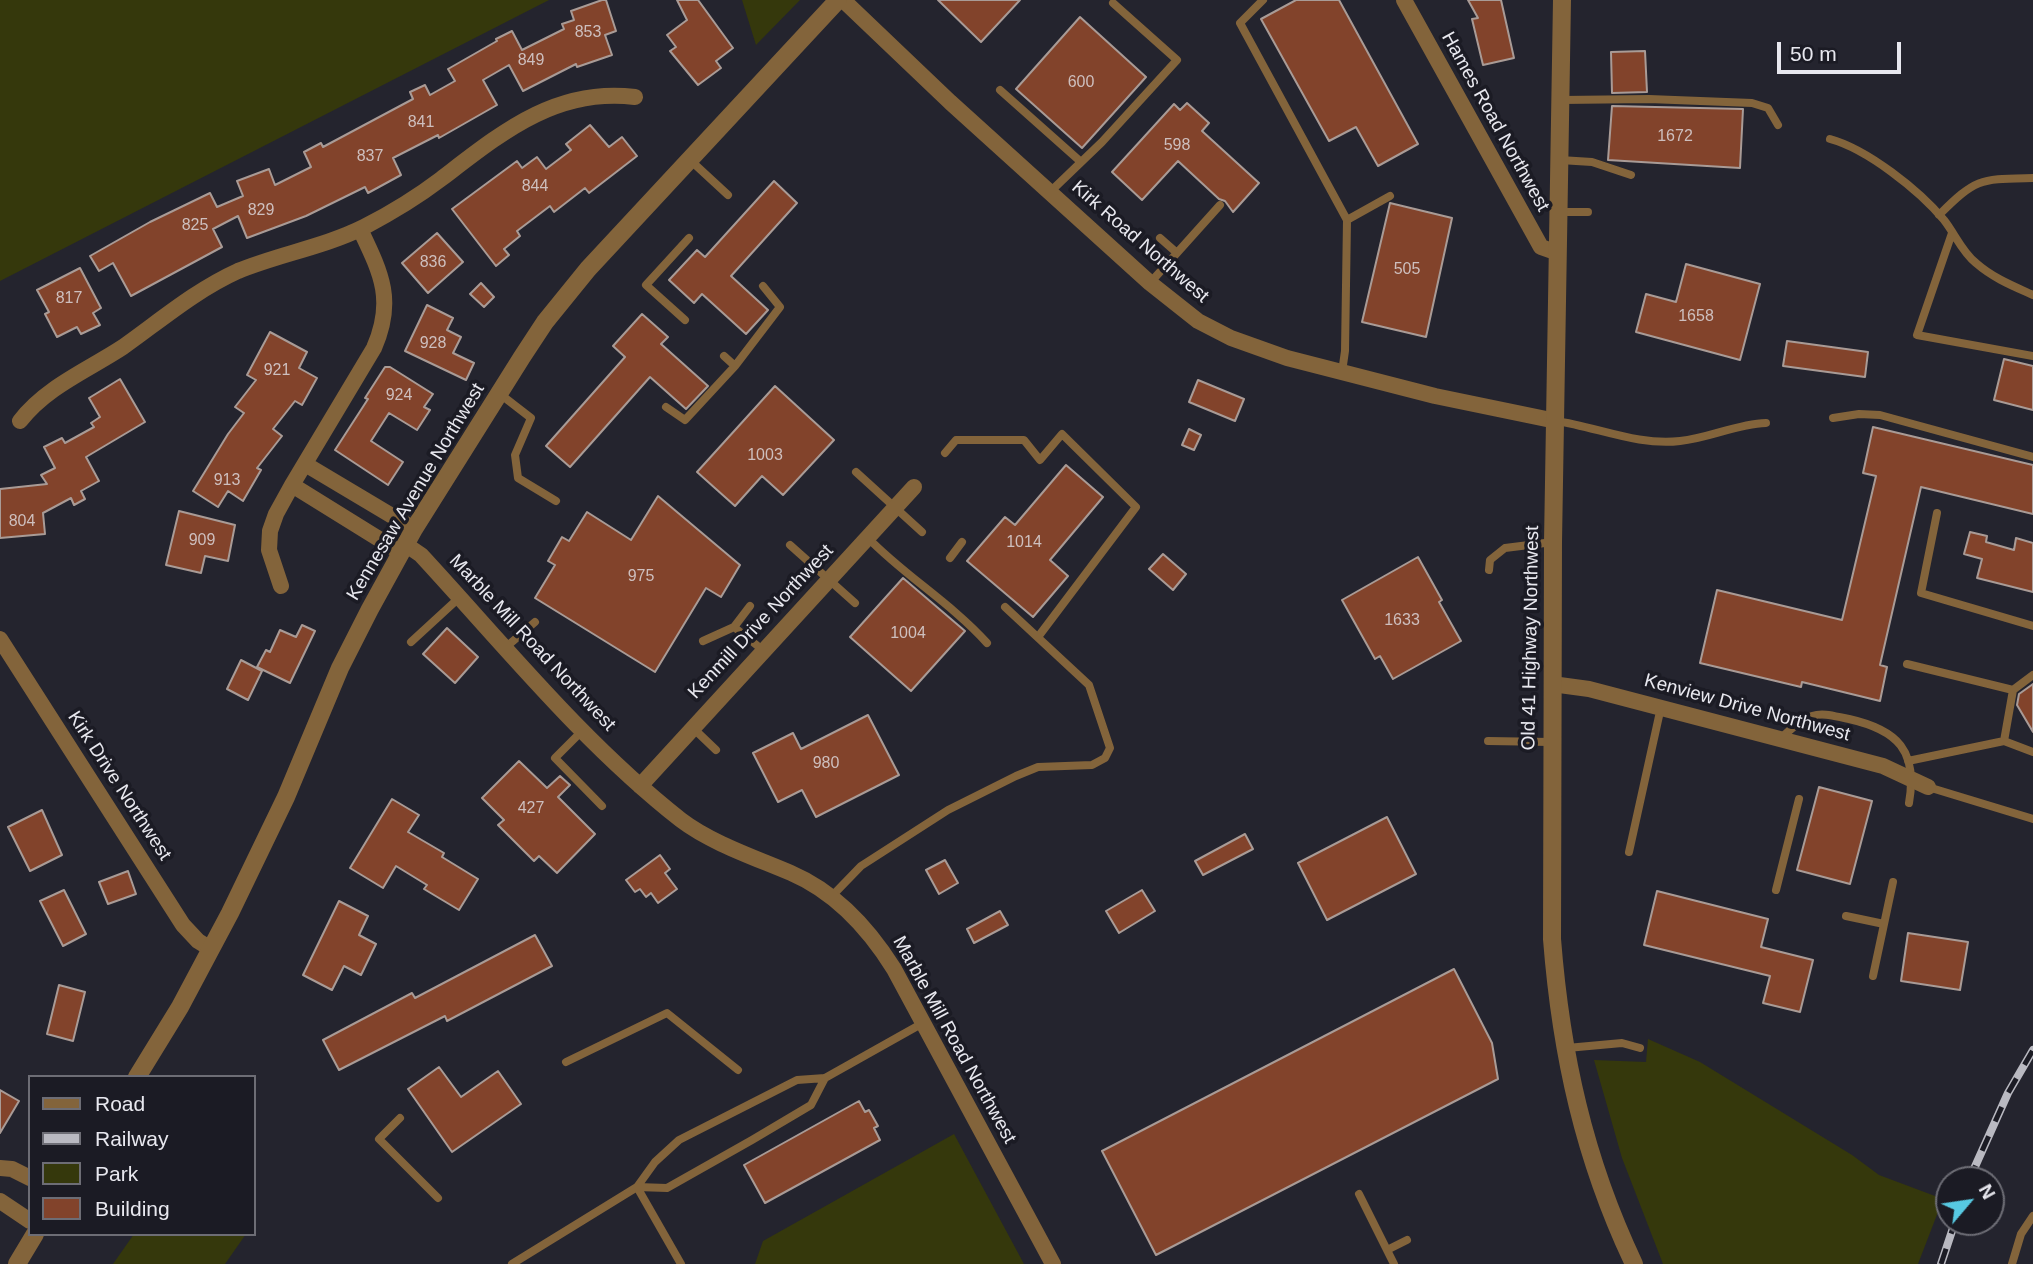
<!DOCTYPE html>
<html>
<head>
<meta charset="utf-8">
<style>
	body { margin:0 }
	#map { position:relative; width:2033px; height:1264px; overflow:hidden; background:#24242e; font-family:Arial,sans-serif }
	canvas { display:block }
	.legend { position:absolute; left:28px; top:1075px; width:228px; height:161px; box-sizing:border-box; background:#1b1b24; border:2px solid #6d6d75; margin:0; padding:9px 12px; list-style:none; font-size:21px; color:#e8e8ef }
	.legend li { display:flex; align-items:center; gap:14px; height:35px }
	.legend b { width:35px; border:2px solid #6d6d75 }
	.north { position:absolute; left:1935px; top:1166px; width:70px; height:70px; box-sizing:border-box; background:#1b1b24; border:2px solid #6d6d75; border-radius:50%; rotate:61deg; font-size:19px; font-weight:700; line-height:28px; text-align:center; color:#e8e8ef }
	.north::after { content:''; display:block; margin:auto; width:24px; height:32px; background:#57c9e2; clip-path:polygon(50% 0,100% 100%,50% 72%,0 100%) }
	.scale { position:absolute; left:1777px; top:42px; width:124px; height:32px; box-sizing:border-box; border:4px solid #e8e8ef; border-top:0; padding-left:9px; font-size:21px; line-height:24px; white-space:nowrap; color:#e8e8ef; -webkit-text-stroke:5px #1b1b24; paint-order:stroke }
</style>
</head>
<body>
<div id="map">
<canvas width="2033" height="1264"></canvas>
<ul class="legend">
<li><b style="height:9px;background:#83643b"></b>Road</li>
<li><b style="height:9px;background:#b9b9c1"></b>Railway</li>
<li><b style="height:19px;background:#35380c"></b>Park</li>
<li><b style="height:19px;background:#82432b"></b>Building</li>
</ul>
<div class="north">N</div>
<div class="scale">50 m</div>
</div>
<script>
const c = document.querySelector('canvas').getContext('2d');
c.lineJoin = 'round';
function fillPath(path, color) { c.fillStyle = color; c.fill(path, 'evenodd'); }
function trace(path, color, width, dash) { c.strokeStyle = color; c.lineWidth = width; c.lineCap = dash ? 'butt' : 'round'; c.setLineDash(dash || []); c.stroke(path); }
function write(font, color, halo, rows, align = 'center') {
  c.font = font + ' Arial,sans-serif'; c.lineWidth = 7; c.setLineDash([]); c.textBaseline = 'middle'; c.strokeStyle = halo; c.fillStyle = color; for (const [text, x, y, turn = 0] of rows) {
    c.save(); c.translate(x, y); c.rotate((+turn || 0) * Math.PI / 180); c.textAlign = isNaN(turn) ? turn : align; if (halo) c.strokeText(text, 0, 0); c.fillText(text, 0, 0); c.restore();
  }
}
fillPath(new Path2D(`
	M0 0H549L0 281Z
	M742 0H800L756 45Z
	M1648 1039 1700 1062 1852 1155 1879 1175 1943 1199 1918 1264H1663L1622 1158 1594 1060 1646 1062Z
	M954 1134 1024 1264H755L763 1241Z
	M134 1234H246L225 1264H113Z`), '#35380c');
const building = new Path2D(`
	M602 0H606L616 31 605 35 612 55 577 67 576 64 523 91 509 65 483 80 497 105 439 138 438 135 393 158 401 175 368 193 365 187 306 216 247 238 238 216 213 229 222 247 131 296 113 263 99 271 90 256 150 222 210 193 217 207 243 196 237 181 269 169 275 185 311 167 304 152 321 143 323 147 413 99 410 92 425 85 430 95 455 81 448 69 497 41 496 39 512 31 522 50 564 29 562 24 574 20 571 11Z
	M677 0H698L733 48 716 61 721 68 698 85 670 51 676 47 667 35 687 20Z
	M938 0H1020L981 42Z
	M1296 0H1339L1418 144 1378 166 1356 127 1329 141 1261 19Z
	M1468 0H1501L1514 58 1483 65 1472 19 1478 18Z
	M1080 17 1146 77 1082 148 1016 89Z
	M1645 51 1647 92 1612 93 1611 52Z
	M1187 103 1209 123 1202 131 1259 183 1233 212 1225 201 1219 199 1178 161 1142 200 1112 172 1174 104 1180 110Z
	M1612 106 1743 109 1740 168 1608 160Z
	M590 125 609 147 622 137 637 156 589 193 585 188 554 212 550 206 517 231 520 236 504 249 509 255 496 266 452 209 517 161 522 168 537 157 546 169 571 150 566 144Z
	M774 181 797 203 731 276 768 310 746 334 702 294 694 303 669 280 697 250 705 257Z
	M1390 203 1452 218 1426 337 1362 322Z
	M437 233 463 262 428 293 402 263Z
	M1686 264 1760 284 1740 360 1636 332 1646 294 1676 302Z
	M80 268 101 308 93 313 100 325 81 334 77 327 57 337 45 314 49 312 37 290Z
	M481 283 494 297 484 307 470 294Z
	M427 305 453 318 447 330 461 337 453 353 474 363 466 380 405 351Z
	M642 314 668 337 661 344 708 386 686 409 650 377 570 467 546 446 625 357 613 346Z
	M270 332 307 352 299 368 317 378 302 405 295 401 273 429 282 436 257 468 261 470 243 501 228 491 218 507 193 491 228 434 244 413 235 407 256 380 247 375Z
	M1787 341 1868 352 1865 377 1783 366Z
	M2004 359 2033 366V410L1994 400Z
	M385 367H390L433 394 424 407 430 410 417 430 389 413 371 441 403 462 388 485 335 450 368 399 365 398Z
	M120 379 145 422 86 457 99 481 81 491 85 499 74 505 71 498 43 513 45 534 0 538V489L47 484 41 475 55 468 44 447 62 438 65 443 94 427 91 423 100 417 89 398Z
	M1198 380 1244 399 1235 421 1189 402Z
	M775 386 834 440 783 495 762 476 735 506 697 472Z
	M1873 427 2033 465V514L1921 487 1880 665 1887 667 1880 701 1802 682 1801 687 1700 663 1717 590 1842 620 1876 476 1863 473Z
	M1189 429 1201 435 1194 450 1182 445Z
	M1066 465 1103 497 1050 560 1068 576 1033 617 967 561 1005 517 1015 525Z
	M658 496 740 565 721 597 706 588 655 672 535 598 555 565 548 561 562 537 569 541 587 512 631 540Z
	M179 511 235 525 228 561 205 556 201 573 166 565Z
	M1970 532 1987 536 1986 542 2014 550 2016 538 2033 543V592L1977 578 1982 559 1964 554Z
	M1163 554 1186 574 1173 590 1149 569Z
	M1418 557 1442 600 1439 602 1461 641 1393 679 1380 656 1375 659 1342 600Z
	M903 578 965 631 911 691 850 637Z
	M302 625 315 631 290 683 257 667 266 650 270 652 280 630 296 637Z
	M447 628 478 657 455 683 423 654Z
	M241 660 262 671 248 700 227 689Z
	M2033 684V732L2017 705 2019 694Z
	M868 715 899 775 816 817 802 790 778 802 753 753 793 733 801 749Z
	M519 761 547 788 560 776 570 785 558 797 595 834 557 873 539 856 534 861 498 825 504 820 482 798Z
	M1819 787 1872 801 1850 884 1797 870Z
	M392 799 419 815 408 832 444 853 442 857 478 879 459 910 424 889 427 885 396 866 383 888 350 868Z
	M42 810 62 855 30 871 8 827Z
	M1387 817 1416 874 1327 920 1298 863Z
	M1245 834 1253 849 1203 875 1195 861Z
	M660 855 670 869 665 873 677 889 658 903 651 893 646 897 640 889 635 892 626 880Z
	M945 860 958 883 939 894 926 870Z
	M128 871 136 894 108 904 99 882Z
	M64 890 86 934 63 946 40 901Z
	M1142 890 1155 911 1119 933 1106 911Z
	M1657 891 1768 919 1761 947 1813 960 1800 1012 1763 1003 1770 976 1644 945Z
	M339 901 368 916 359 935 376 944 361 975 344 966 332 990 303 975Z
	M1000 911 1008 925 974 943 967 929Z
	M1908 933 1968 942 1960 990 1901 981Z
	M535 935 552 966 447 1021 445 1016 339 1070 323 1040 412 993 415 998Z
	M1454 969 1492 1043 1498 1079 1156 1255 1102 1151Z
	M59 985 85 992 73 1041 47 1034Z
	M439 1067 461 1097 498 1071 521 1104 452 1152 408 1089Z
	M0 1090 19 1101 0 1133Z
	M859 1101 865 1112 869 1110 878 1126 874 1128 880 1140 765 1203 744 1165Z`);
fillPath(building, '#82432b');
trace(building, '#a99b96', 2);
trace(new Path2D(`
	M1263 0 1240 23 1347 220
	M1000 90 1081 162
	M1561 100 1649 99 1752 103 1768 108 1778 125
	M1830 139C1867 149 1919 190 1944 220 1955 234 1962 252 1976 263 1993 278 2013 286 2033 295
	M689 159 728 195
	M1560 160 1592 162 1631 175
	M1050 192 1102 142 1177 60 1113 3
	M1559 212H1588
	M1939 215C1977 177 1981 179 2033 178
	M1952 233 1917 335 2033 356
	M1160 238 1177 253
	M1150 283 1220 205
	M685 320 646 285 689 238
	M735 366 780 307 763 286
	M1342 372 1345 351 1347 220 1390 196
	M500 394 531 418 515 455 518 478 556 501
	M666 407 685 420 735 366 724 356
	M1833 418 1859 414 1880 415 2033 457
	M1556 421C1597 427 1638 446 1680 441 1710 438 1736 424 1766 423
	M945 453 956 440H1024L1040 460 1062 434 1136 507 1038 637
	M856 472 922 532
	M1937 513 1921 593 2033 626
	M868 538C905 576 951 603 987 643
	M790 545 855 603
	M950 558 962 542
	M1489 570 1490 560 1505 548 1553 542
	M734 627 764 651
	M703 641 734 627 750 606
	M411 642 460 597
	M505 648 535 622
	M1907 664 2013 690 2033 675
	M2013 690 2004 741 2033 752
	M693 728 716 750
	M583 730 555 758 602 806
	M1781 738C1790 730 1800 720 1812 716 1824 712 1837 717 1849 719 1898 730 1918 751 1909 803
	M1488 741 1551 742
	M1908 761 2004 741
	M1928 787 2033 819
	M1629 852 1661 707
	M1776 890 1799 799
	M831 897 861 866 948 810 1016 776 1038 767 1092 765 1105 758 1110 748 1089 685 1005 607
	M1846 916 1884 924
	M1873 976 1893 882
	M1567 1048 1622 1043 1640 1048
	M566 1062 667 1013 738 1070
	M400 1118 379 1139 438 1198
	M637 1187 655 1162 679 1140 797 1080 825 1078 923 1023
	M637 1187 667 1188 752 1140 811 1105 825 1078
	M1359 1194 1394 1264
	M1387 1250 1407 1240
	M512 1264 637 1187 681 1264
	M2012 1264 2021 1234 2033 1216`), '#83643b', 8);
trace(new Path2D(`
	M843 0 950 102 1150 283 1198 321 1231 338 1287 358 1435 396 1556 421
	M1404 0 1541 247 1558 253
	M20 421C46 387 88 370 123 347 161 320 196 290 238 271 279 254 324 247 364 227 391 213 416 198 441 179 500 134 555 87 635 97
	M305 464 414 529
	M292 485 400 552
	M405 544 421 555C505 646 584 744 681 820 711 843 756 858 791 873 835 892 869 929 894 969L1053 1264
	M281 586 269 550 270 531 276 514 292 485 374 348C395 300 381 273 360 229
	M0 639 183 925 198 941 211 949
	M1552 684 1589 689 1883 766 1928 787
	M640 786 914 487
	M0 1168 12 1169 30 1178
	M0 1201 30 1221`), '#83643b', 16);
trace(new Path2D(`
	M1562 0 1553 542 1552 939C1561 1054 1584 1159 1634 1264
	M137 1077 180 1007 230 913 286 797 340 668 370 609 414 529 522 357 545 322 588 269 838 0
	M17 1264 35 1234`), '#83643b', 18);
const rail = new Path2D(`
	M1969 1180 2008 1093 2033 1050
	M1941 1264 1955 1222`);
trace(rail, '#b9b9c1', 8);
trace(rail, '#1b1b24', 5, [16]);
write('16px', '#cebfbe', null, [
	["853",588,33],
	["849",531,61],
	["600",1081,83],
	["841",421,123],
	["1672",1675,137],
	["598",1177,146],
	["837",370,157],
	["844",535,187],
	["829",261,211],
	["825",195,226],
	["836",433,263],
	["505",1407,270],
	["817",69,299],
	["1658",1696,317],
	["928",433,344],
	["921",277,371],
	["924",399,396],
	["1003",765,456],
	["913",227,481],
	["804",22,522],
	["909",202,541],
	["1014",1024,543],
	["975",641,577],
	["1633",1402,621],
	["1004",908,634],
	["980",826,764],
	["427",531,809]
]);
write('19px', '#e8e8ef', '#1b1b24', [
	["Hames Road Northwest",1495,122,61],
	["Kirk Road Northwest",1140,242,41],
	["Kennesaw Avenue Northwest",416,492,-59],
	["Kenmill Drive Northwest",761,622,-47],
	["Old 41 Highway Northwest",1531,638,-89],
	["Marble Mill Road Northwest",532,643,47],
	["Kenview Drive Northwest",1747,708,15],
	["Kirk Drive Northwest",119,786,57],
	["Marble Mill Road Northwest",954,1040,61]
]);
</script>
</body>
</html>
